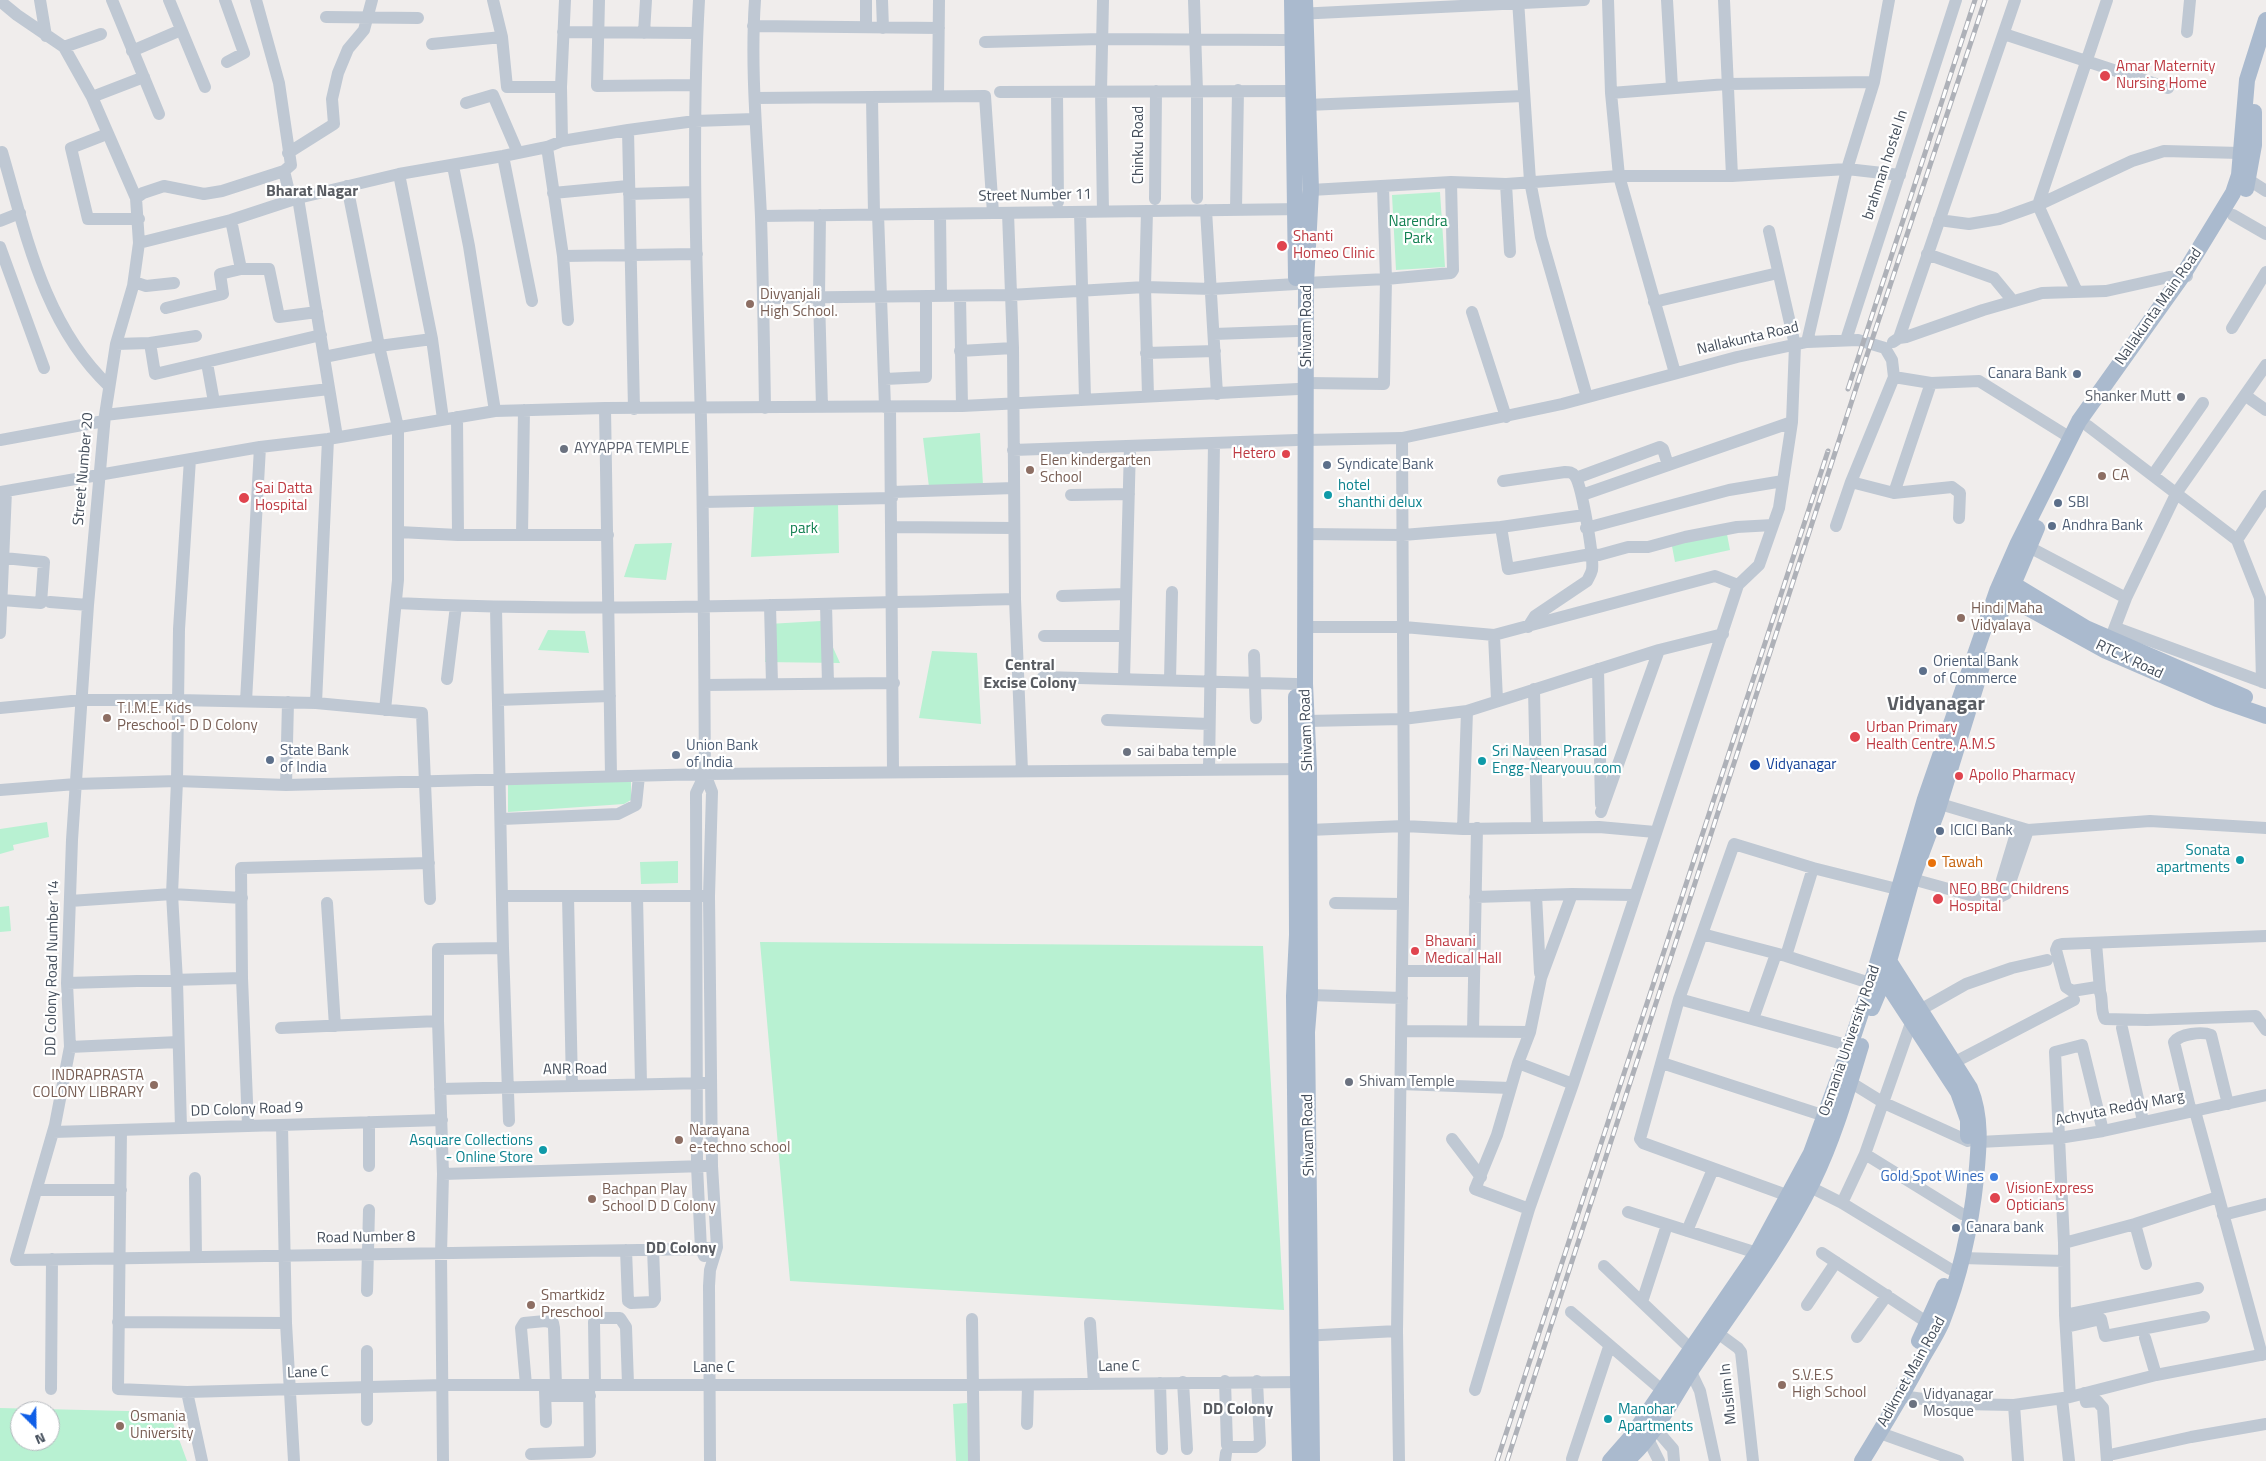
<!DOCTYPE html>
<html>
<head>
<meta charset="utf-8">
<style>
	body { margin:0 }
	#map { position:relative; width:2266px; height:1461px; overflow:hidden; background:#f0edec; font-family:"Titillium Web",sans-serif }
	canvas { display:block }
	.north { position:absolute; left:10px; top:1401px; width:50px; height:50px; box-sizing:border-box; background:#fff; border:1px solid #b4b8bd; border-radius:50%; rotate:157deg; font-size:14px; font-weight:700; line-height:20px; text-align:center; color:#444e5b }
	.north::after { content:''; display:block; margin:auto; width:18px; height:22px; background:#0f5ee7; clip-path:polygon(50% 0,100% 100%,50% 72%,0 100%) }
</style>
</head>
<body>
<div id="map">
<canvas width="2266" height="1461"></canvas>
<div class="north">N</div>
</div>
<script>
const c = document.querySelector('canvas').getContext('2d');
c.lineJoin = 'round';
function fillPath(path, color) { c.fillStyle = color; c.fill(path, 'evenodd'); }
function trace(path, color, width, dash) { c.strokeStyle = color; c.lineWidth = width; c.lineCap = dash ? 'butt' : 'round'; c.setLineDash(dash || []); c.stroke(path); }
function write(font, color, halo, rows, align = 'center') {
  c.font = font + ' "Titillium Web",sans-serif'; c.lineWidth = 4.5; c.setLineDash([]); c.textBaseline = 'middle'; c.strokeStyle = halo; c.fillStyle = color; for (const [text, x, y, turn = 0] of rows) {
    c.save(); c.translate(x, y); c.rotate((+turn || 0) * Math.PI / 180); c.textAlign = isNaN(turn) ? turn : align; if (halo) c.strokeText(text, 0, 0); c.fillText(text, 0, 0); c.restore();
  }
}
fillPath(new Path2D(`
	M1440 192 1445 267 1396 270 1392 195Z
	M980 433 983 485 929 487 923 438Z
	M838 503 839 553 751 557 754 505Z
	M1726 529 1730 550 1675 562 1671 541Z
	M672 543 666 580 624 577 635 544Z
	M821 621 840 663 765 662 768 624Z
	M548 630 585 631 589 653 538 650Z
	M932 651 977 653 981 724 919 718Z
	M631 781V800L624 804 508 812V784Z
	M47 822 49 837 13 845 14 850 0 854V829Z
	M678 861V883L641 884 640 862Z
	M9 906 11 931 0 932V907Z
	M760 942 1263 946 1284 1310 790 1281Z
	M967 1403 969 1461H956L953 1404Z
	M0 1408 169 1412 187 1461H0ZM20 1411H50V1441H20Z`), '#b8f1d2');
trace(new Path2D(`
	M40 0 46 36
	M112 0 159 114
	M169 0 205 87
	M225 0 244 53 227 62
	M256 0 279 83 291 165 284 171 291 200
	M493 0 502 37 507 87H561
	M599 0 597 86 694 85
	M699 0C691 140 697 280 701 420 704 538 704 656 705 774L712 792 709 896 712 1166 717 1247 710 1270 709 1286 710 1461
	M755 0C750 72 758 145 761 217 763 280 764 344 765 408
	M866 0V27
	M882 0 883 28
	M1194 0 1197 91V198
	M1518 0 1530 181 1541 237 1587 397
	M1608 0 1611 93 1619 176 1675 373
	M1667 0 1672 87
	M1724 0 1732 176
	M0 1 17 15 64 47 92 97 136 198 139 243 133 286 116 344 105 415 88 605 72 840 67 983 70 1047 55 1125 16 1260 701 1249 717 1247
	M1297 14 1584 0
	M326 17 418 18
	M753 26 939 28
	M563 32 697 33
	M2187 32 2190 0
	M644 33 646 0
	M2004 34 2168 88
	M985 42 1101 39 1284 40
	M432 44 502 37
	M64 47 101 34
	M132 51 181 30
	M1000 92 1294 91
	M1057 92 1058 202
	M1611 93 1727 84 1874 82
	M938 96 939 0
	M92 97 144 77
	M755 98 985 96 993 213
	M872 98 874 214
	M466 103 493 95 518 153
	M1307 105 1523 96
	M628 130 634 409
	M107 134 71 148 88 219H139
	M562 141 561 87 565 0
	M547 147 563 256 568 320
	M2 152C26 234 44 325 109 386
	M288 153 334 124 332 99 338 73 348 49 364 30 372 0
	M503 156 532 301
	M453 166 469 246 495 411
	M399 174 432 339 443 419
	M2249 180 2266 191
	M1506 184 1510 252
	M347 186 379 346 398 427V580L385 710
	M1311 190 1451 182 1506 184 1619 176H1732L1847 169 1900 175
	M553 193 628 186
	M629 194 695 192
	M136 198 143 193 164 186 204 194 222 191 284 171
	M298 198 337 437
	M1155 199 1156 91
	M1206 210 1217 394
	M1236 210 1238 90
	M1147 211 1145 287 1148 396
	M1080 212 1085 399
	M1103 212 1101 91 1103 0
	M1008 213 1013 348 1015 599 1022 771
	M878 214 885 407
	M940 214 941 296
	M820 215 819 298 822 407
	M2233 215 2266 234
	M761 216 1303 209
	M231 220 241 269
	M1939 220 1969 224 1999 219 2038 205 2132 161 2164 151 2240 153
	M0 221 20 213
	M139 243 231 220 298 198 399 174 503 156 547 147 562 141 628 130 695 121 754 119
	M0 247 44 368
	M1927 254 1994 278 2013 301
	M563 256 697 254
	M134 282 146 286 174 283
	M1306 283 1386 279 1451 273 1453 270 1451 182
	M2077 292 2038 205 2107 0
	M960 296 962 406
	M763 298 1010 295 1145 287 1212 289 1296 284
	M1654 302 1778 273
	M166 308 223 294 220 274 241 269H269L279 317 317 312
	M1472 312 1506 417
	M2232 328 2266 272
	M1214 334 1297 331
	M1899 338 2015 0
	M1846 340 1956 0
	M1807 342 1847 169 1874 82 1889 0
	M1893 342 1899 338 1906 337 1983 310 2042 293 2106 291 2169 277 2187 276
	M150 343 155 374 321 335
	M116 344 150 343 196 336
	M1885 348 1892 360 1894 377 1931 383 1979 381 2069 437
	M960 351 1013 348
	M1146 353 1215 351
	M324 357 379 346 432 339
	M207 363 214 402
	M885 379 926 377V296
	M1307 383 1384 384 1386 279 1383 187
	M2246 396 2266 410
	M890 407 893 771
	M605 408 611 776
	M105 415 329 389
	M457 417 458 535
	M2088 426 2237 540
	M0 440 104 421
	M1306 440 1402 438 1562 404 1737 357 1807 342 1858 340 1885 348
	M1013 450 1297 440
	M2153 475 2203 403
	M1576 478 1660 447 1663 449 1668 465
	M1503 481 1565 472C1569 472 1572 472 1575 476 1582 486 1594 558 1592 570 1591 574 1589 577 1587 581L1535 616 1528 627
	M1851 482 1894 493 1952 487 1960 493 1959 518
	M0 492 260 447 328 439 495 411 605 408 962 406 1298 389
	M892 492 1014 488
	M1894 493 1931 383
	M1071 495 1129 494
	M1582 495 1792 422
	M703 502 892 498
	M1836 526 1851 482 1894 377
	M892 527 1014 528
	M1501 527 1508 569 1591 554 1599 555 1628 547H1648L1685 537 1737 527 1773 525
	M1586 528 1729 490 1783 481
	M399 532 458 535H608
	M1306 534 1403 535 1501 527 1584 515
	M522 535 524 410
	M2029 547 2126 598
	M1062 596 1126 594
	M2 600 41 603 44 562 4 558
	M50 602 88 605
	M396 603C602 613 808 604 1015 599
	M826 604 828 684
	M770 605 772 684
	M496 608 503 948 509 1121
	M1306 627H1404L1494 635 1715 576 1738 585
	M2116 628 2266 683
	M0 633 6 491
	M1494 635 1497 700
	M1044 636H1125
	M2110 640 2126 598 2177 492 2266 365
	M1254 655 1256 718
	M1598 669 1601 804
	M1043 677 1296 684
	M447 679 456 606
	M1124 679 1130 446
	M1170 680 1172 592
	M2262 682 2260 598 2237 540 2266 496
	M705 685 894 683
	M1534 689 1537 827
	M498 700 610 696
	M246 701 260 447
	M316 703 328 439
	M0 708 82 700H178L316 703 422 713 430 899
	M1107 720 1209 724
	M1307 721 1403 719 1467 711 1659 650 1723 634
	M1209 770 1214 443
	M286 785 288 702
	M0 790 76 784 177 781 286 785 705 774 1304 769
	M1940 804 2028 830 2150 821 2266 828
	M1601 812 1659 650
	M502 819 618 814 636 805 639 776
	M1463 829 1467 711
	M1309 830 1404 826 1463 829 1599 827 1655 832
	M1912 879 1992 901 2006 894 2028 830
	M2002 880 2018 827
	M1536 895 1540 973
	M502 896H704
	M568 896 572 1086
	M637 896 641 1084
	M1475 897 1572 894 1634 895
	M70 901 172 894 242 898
	M327 903 335 1026
	M1335 903 1403 904
	M1702 934 1786 956 1879 986
	M2266 936 2062 944 2058 945 2056 950 2066 987 2072 991 2097 987C2105 995 2099 1009 2105 1019L2147 1020 2256 1016 2266 1030
	M2096 943 2100 990
	M1786 956 1813 868
	M1402 971H1473
	M67 983 242 978
	M1310 995 1402 998
	M1679 999 1850 1046
	M1920 1010 1966 984 2012 968 2047 960
	M1753 1019 1776 954
	M281 1028 438 1021
	M2122 1028 2143 1121
	M1402 1031 1530 1032
	M1473 1032 1477 828
	M70 1047 178 1042
	M1955 1062 2074 1000
	M1518 1063 1573 1084
	M1662 1063 1825 1116
	M1850 1082 1884 1103 1968 1141
	M1400 1084 1510 1088
	M440 1089 705 1083
	M2195 1111 2262 1355
	M2191 1112 2174 1042C2180 1034 2202 1031 2211 1035L2228 1104
	M369 1122V1166
	M282 1125 286 1323 294 1461
	M248 1126 242 978 241 868 429 863
	M181 1128 177 981 172 894 177 781 179 629 190 459
	M121 1130 118 1389 187 1392 443 1385H973L1305 1382
	M53 1132 442 1120
	M1452 1139 1481 1177
	M1979 1142 2059 1138 2103 1131 2266 1095
	M1865 1154 1962 1214
	M443 1174 705 1166
	M195 1178 196 1257
	M1810 1187 1842 1203 1950 1269
	M37 1190H121
	M1789 1196 1643 1143 1640 1139 1679 999 1734 844 1813 868 1897 889
	M1842 1203 1865 1154 1911 1023
	M1529 1209 1475 1189 1497 1135 1518 1063 1530 1032 1541 978 1572 894
	M1628 1212 1757 1253
	M2223 1215 2266 1204
	M2135 1224 2146 1264
	M1687 1231 1713 1169
	M2064 1243 2135 1224 2218 1197
	M626 1250 628 1301 631 1303 653 1302 655 1299 653 1249
	M1822 1253 1928 1323
	M704 1256 701 1249 697 1166 696 793 705 774
	M1962 1258 2064 1261
	M1604 1266 1692 1350
	M367 1291 369 1210
	M1642 1302 1667 1225
	M1807 1305 1836 1262
	M1571 1312 1663 1391
	M2065 1315 2198 1288
	M972 1319 974 1461
	M118 1322 286 1323
	M1090 1323 1094 1383
	M2066 1327 2101 1319 2105 1336 2204 1317
	M1719 1334 1738 1348 1741 1352 1753 1461
	M1302 1336 1397 1331
	M1857 1337 1887 1295
	M2145 1338 2156 1375
	M1691 1372 1700 1391 1715 1461
	M1225 1381 1227 1445 1229 1447H1255L1260 1443 1257 1381
	M1183 1382 1187 1449
	M1160 1383 1162 1449
	M526 1385 521 1328 524 1323 545 1321 553 1323 554 1328 556 1385
	M595 1385 594 1322 596 1318H620L626 1327 628 1384
	M51 1389 52 1259
	M545 1390 546 1422
	M1475 1390 1529 1209 1573 1084 1738 585 1759 565 1779 508 1792 422 1795 345 1769 231
	M187 1392 202 1461
	M2084 1393 2086 1402 2097 1401 2103 1408 2107 1461
	M546 1396H590
	M1902 1396 1958 1404 2014 1405 2070 1397 2156 1375 2266 1354
	M2070 1397 2065 1315 2064 1243 2055 1052 2082 1045 2103 1131
	M2062 1399 2069 1461
	M2014 1405 2018 1461
	M367 1420V1351
	M1027 1424 1028 1385
	M1654 1427 1673 1449 1674 1461
	M1880 1433 1958 1461
	M1647 1437 1659 1461
	M531 1454 590 1452 589 1385
	M2114 1454 2191 1437 2266 1424
	M1572 1459 1609 1347
	M443 1461 441 1254 443 1174 438 1021V949L503 948
	M1225 1461 1226 1453
	M1399 1461 1397 1331 1404 826 1402 438`), '#bfc8d3', 12);
trace(new Path2D(`
	M1292 0 1296 278
	M1305 0 1311 190 1306 283 1305 684 1309 769 1310 995 1307 1032 1312 1461
	M2246 189 2254 145V112
	M2005 579 2086 628 2245 697
	M1999 592 2106 651 2217 699 2266 716
	M1999 618 2037 528
	M1296 697 1297 935 1294 996 1298 1380 1300 1461
	M1878 976 1884 979 1958 1092 1968 1120V1136
	M1872 1008 1884 979 1912 879 1937 812 1984 660
	M1919 1341 1944 1286
	M1610 1461 1631 1437 1757 1253 1811 1153 1850 1046 1874 974 1925 799 1997 591 2018 543 2079 421 2183 275 2233 193 2239 175 2247 80 2266 20
	M1626 1461C1653 1438 1671 1402 1690 1372 1732 1310 1779 1250 1813 1181 1834 1138 1847 1092 1861 1046
	M1862 1461C1882 1428 1902 1396 1920 1362 1927 1349 1936 1336 1942 1322 1960 1276 1971 1226 1976 1178 1979 1147 1982 1117 1970 1088L1889 961 1884 960`), '#aabace', 16);
const rail = new Path2D(`
	M1848 389 1975 0
	M1497 1461 1828 451
	M1507 1461 1859 379 1985 0`);
trace(rail, '#aeb1b8', 5);
trace(rail, '#fff', 3, [9]);
for (const [x, y, r, color] of [
	[2105,76,6,"#e0444e"],
	[1282,246,6,"#e0444e"],
	[750,304,5,"#8d6e63"],
	[2077,374,5,"#5c6f8a"],
	[2181,397,5,"#6b7280"],
	[564,449,5,"#6b7280"],
	[1286,454,5,"#e0444e"],
	[1327,465,5,"#5c6f8a"],
	[1030,470,5,"#8d6e63"],
	[2102,476,5,"#8d6e63"],
	[1328,495,5,"#0f9aa8"],
	[244,498,6,"#e0444e"],
	[2058,503,5,"#5c6f8a"],
	[2052,526,5,"#5c6f8a"],
	[1961,618,5,"#8d6e63"],
	[1923,671,5,"#5c6f8a"],
	[107,718,5,"#8d6e63"],
	[1855,737,6,"#e0444e"],
	[1127,752,5,"#6b7280"],
	[676,755,5,"#5c6f8a"],
	[270,760,5,"#5c6f8a"],
	[1482,761,5,"#0f9aa8"],
	[1755,765,6,"#1a4fb4"],
	[1959,776,5,"#e0444e"],
	[1940,831,5,"#5c6f8a"],
	[2240,860,5,"#0f9aa8"],
	[1932,863,5,"#e8710a"],
	[1938,899,6,"#e0444e"],
	[1415,951,5,"#e0444e"],
	[1349,1082,5,"#6b7280"],
	[154,1085,5,"#8d6e63"],
	[679,1140,5,"#8d6e63"],
	[543,1150,5,"#0f9aa8"],
	[1994,1177,5,"#3f7fe0"],
	[1995,1198,6,"#e0444e"],
	[592,1199,5,"#8d6e63"],
	[1956,1228,5,"#5c6f8a"],
	[531,1305,5,"#8d6e63"],
	[1782,1385,5,"#8d6e63"],
	[1913,1404,5,"#6b7280"],
	[1608,1419,5,"#0f9aa8"],
	[120,1426,5,"#8d6e63"]
]) { const dot = new Path2D(); dot.arc(x, y, r, 0, 2 * Math.PI); c.fillStyle = color; c.fill(dot); trace(dot, '#fff', 2); }
write('15px', '#be3a42', '#fff', [
	["Amar Maternity",2116,67],
	["Nursing Home",2116,84],
	["Shanti",1293,237],
	["Homeo Clinic",1293,254],
	["Hetero",1276,454,"right"],
	["Sai Datta",255,489],
	["Hospital",255,506],
	["Urban Primary",1866,728],
	["Health Centre, A.M.S",1866,745],
	["Apollo Pharmacy",1969,776],
	["NEO BBC Childrens",1949,890],
	["Hospital",1949,907],
	["Bhavani",1425,942],
	["Medical Hall",1425,959],
	["VisionExpress",2006,1189],
	["Opticians",2006,1206]
], 'left');
write('15px', '#444e5b', '#fff', [
	["Chinku Road",1139,145,-90],
	["brahman hostel ln",1886,165,-72],
	["Street Number 11",1035,196,-1],
	["Nallakunta Main Road",2159,307,-55],
	["Shivam Road",1307,326,-90],
	["Nallakunta Road",1748,339,-13],
	["Street Number 20",84,469,-85],
	["RTC X Road",2129,660,25],
	["Shivam Road",1307,730,-92],
	["DD Colony Road Number 14",53,968,-89],
	["Osmania University Road",1850,1041,-71],
	["ANR Road",575,1070,-1],
	["Achyuta Reddy Marg",2120,1109,-11],
	["DD Colony Road 9",247,1110,-2],
	["Shivam Road",1309,1135,-91],
	["Road Number 8",366,1238,-1],
	["Lane C",1119,1367,-1],
	["Lane C",714,1368],
	["Adikmet Main Road",1912,1372,-61],
	["Lane C",308,1373,-2],
	["Muslim ln",1729,1394,-96]
]);
write('15px', '#128051', '#fff', [
	["Narendra",1418,222],
	["Park",1418,239],
	["park",804,529]
]);
write('15px', '#785e54', '#fff', [
	["Divyanjali",760,295],
	["High School.",760,312],
	["Elen kindergarten",1040,461],
	["School",1040,478],
	["CA",2112,476],
	["Hindi Maha",1971,609],
	["Vidyalaya",1971,626],
	["T.I.M.E. Kids",117,709],
	["Preschool- D D Colony",117,726],
	["INDRAPRASTA",144,1076,"right"],
	["COLONY LIBRARY",144,1093,"right"],
	["Narayana",689,1131],
	["e-techno school",689,1148],
	["Bachpan Play",602,1190],
	["School D D Colony",602,1207],
	["Smartkidz",541,1296],
	["Preschool",541,1313],
	["S.V.E.S",1792,1376],
	["High School",1792,1393],
	["Osmania",130,1417],
	["University",130,1434]
], 'left');
write('15px', '#4e5e75', '#fff', [
	["Canara Bank",2067,374,"right"],
	["Syndicate Bank",1337,465],
	["SBI",2068,503],
	["Andhra Bank",2062,526],
	["Oriental Bank",1933,662],
	["of Commerce",1933,679],
	["Union Bank",686,746],
	["of India",686,763],
	["State Bank",280,751],
	["of India",280,768],
	["ICICI Bank",1950,831],
	["Canara bank",1966,1228]
], 'left');
write('15px', '#5b616d', '#fff', [
	["Shanker Mutt",2171,397,"right"],
	["AYYAPPA TEMPLE",574,449],
	["sai baba temple",1137,752],
	["Shivam Temple",1359,1082],
	["Vidyanagar",1923,1395],
	["Mosque",1923,1412]
], 'left');
write('15px', '#0d838f', '#fff', [
	["hotel",1338,486],
	["shanthi delux",1338,503],
	["Sri Naveen Prasad",1492,752],
	["Engg-Nearyouu.com",1492,769],
	["Sonata",2230,851,"right"],
	["apartments",2230,868,"right"],
	["Asquare Collections",533,1141,"right"],
	["- Online Store",533,1158,"right"],
	["Manohar",1618,1410],
	["Apartments",1618,1427]
], 'left');
write('15px', '#164399', '#fff', [
	["Vidyanagar",1766,765]
], 'left');
write('15px', '#c56008', '#fff', [
	["Tawah",1942,863]
], 'left');
write('15px', '#366cbe', '#fff', [
	["Gold Spot Wines",1984,1177]
], 'right');
write('bold 16px', '#595c62', '#fff', [
	["Bharat Nagar",312,192],
	["Central",1030,666],
	["Excise Colony",1030,684],
	["DD Colony",681,1249],
	["DD Colony",1238,1410]
]);
write('bold 20px', '#595c62', '#fff', [
	["Vidyanagar",1936,705]
]);
</script>
</body>
</html>
